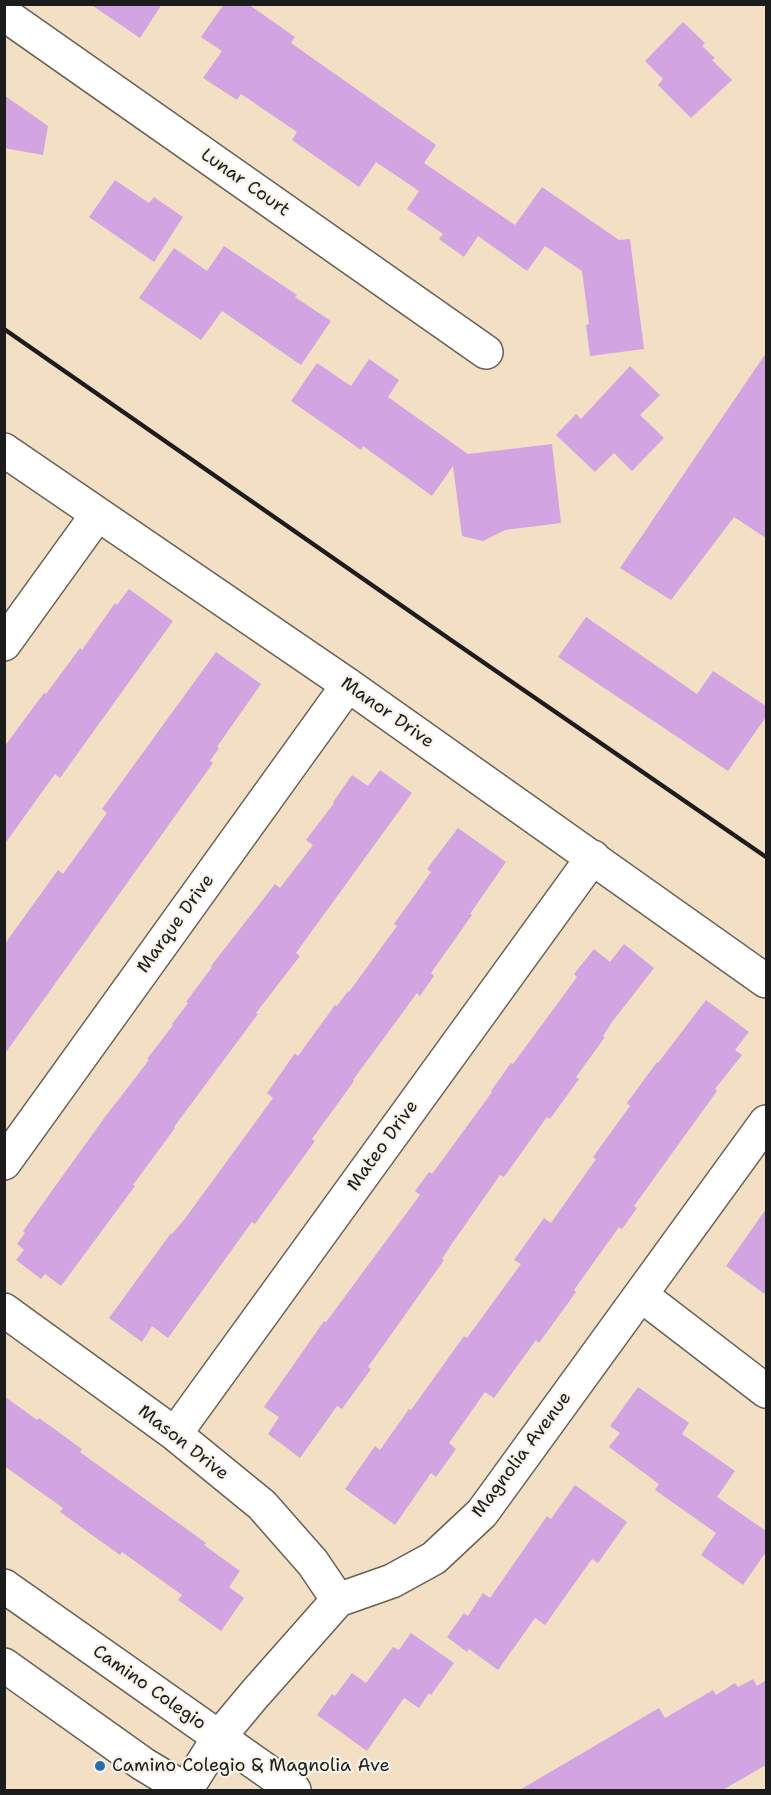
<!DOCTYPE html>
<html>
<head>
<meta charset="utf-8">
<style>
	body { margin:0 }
	#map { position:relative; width:771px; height:1795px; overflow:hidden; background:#f3dfc3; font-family:"Shantell Sans",sans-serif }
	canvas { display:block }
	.frame { position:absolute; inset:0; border:6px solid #1c1c1c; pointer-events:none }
</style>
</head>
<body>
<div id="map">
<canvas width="771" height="1795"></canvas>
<div class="frame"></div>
</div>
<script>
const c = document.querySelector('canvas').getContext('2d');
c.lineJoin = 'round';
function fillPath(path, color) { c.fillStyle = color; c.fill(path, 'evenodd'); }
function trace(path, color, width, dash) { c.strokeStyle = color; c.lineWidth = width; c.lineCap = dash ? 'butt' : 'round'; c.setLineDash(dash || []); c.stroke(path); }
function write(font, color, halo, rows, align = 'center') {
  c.font = font + ' "Shantell Sans",sans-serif'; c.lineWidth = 4.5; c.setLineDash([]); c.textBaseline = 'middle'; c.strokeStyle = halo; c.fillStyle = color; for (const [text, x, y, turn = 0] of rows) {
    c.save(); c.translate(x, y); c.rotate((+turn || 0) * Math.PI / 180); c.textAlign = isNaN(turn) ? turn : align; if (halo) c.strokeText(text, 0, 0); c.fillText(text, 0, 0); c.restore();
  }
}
fillPath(new Path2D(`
	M90 4H162L140 38Z
	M224 4H248L295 37 291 43 436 145 424 163 515 225 542 187 619 240 630 239 644 349 590 356 586 325 589 324 582 271 545 246 527 271 478 236 464 257 439 239 443 234 407 209 419 191 376 162 359 187 292 140 297 132 241 94 237 100 203 78 222 51 201 37Z
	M683 22 705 43 702 46 715 58 712 60 732 80 691 118 658 85 663 79 645 61Z
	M4 95 48 126 43 155 4 148Z
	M115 180 149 203 154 197 183 217 154 262 89 217Z
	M224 246 297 295 295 297 331 321 301 365 222 311 201 340 139 298 174 248 207 271Z
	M766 353V538L734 517 671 600 620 568Z
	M369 359 399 380 388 397 468 454 552 444 561 523 505 530 483 541 462 536 453 466 432 496 363 446 361 450 291 401 317 363 351 386Z
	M630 366 660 395 640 415 664 438 632 471 614 453 595 472 556 435 576 414 581 419Z
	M129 589 173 621 60 778 55 774 4 845V747L44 693 46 694 80 648 82 650 115 603 117 605Z
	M586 617 697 694 713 671 766 706V717L728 771 558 657Z
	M216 652 261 684 217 747 219 748 210 761 213 763 4 1055V945L58 870 63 874 107 813 102 809Z
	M380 770 412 793 296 953 300 956 256 1013 258 1014 174 1127 175 1128 133 1185 135 1186 61 1286 45 1274 41 1279 16 1260 24 1250 17 1244 25 1233 23 1231 105 1117 149 1060 147 1059 173 1025 172 1024 188 1003 186 1002 212 967 211 966 275 884 280 888 313 845 306 840 334 803 333 802 352 775 368 786Z
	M458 828 506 862 470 914 472 915 431 973 434 976 420 996 417 993 353 1080 354 1081 312 1139 315 1141 255 1224 252 1222 168 1338 152 1326 142 1342 109 1318 171 1233 172 1234 184 1220 273 1098 267 1093 295 1053 298 1056 335 1005 337 1006 348 991 349 992 397 926 394 924 431 872 427 869Z
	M624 944 654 968 612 1022 603 1036 605 1037 576 1077 579 1079 550 1119 547 1117 504 1177 500 1175 451 1245 442 1259 444 1260 368 1367 371 1369 342 1409 337 1406 300 1458 268 1434 279 1417 264 1407 324 1321 326 1322 420 1195 415 1191 429 1172 432 1174 492 1092 491 1091 511 1063 513 1064 577 977 574 974 594 949 610 962Z
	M706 1000 749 1032 735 1050 742 1055 715 1089 717 1091 634 1206 637 1208 622 1229 619 1227 574 1290 576 1292 539 1343 536 1340 494 1398 485 1392 449 1443 456 1449 436 1477 431 1473 395 1525 345 1489 375 1446 380 1450 409 1409 411 1410 464 1336 467 1338 521 1264 514 1260 544 1218 551 1223 596 1159 593 1157 630 1106 627 1103 657 1062 658 1063Z
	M766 1209V1295L726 1266Z
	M638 1387 689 1423 682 1434 735 1471 717 1497 766 1531V1552L743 1585 701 1555 716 1533 655 1490 659 1484 609 1447 620 1433 610 1426Z
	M4 1396 37 1420 39 1418 82 1449 80 1452 206 1543 204 1545 240 1571 229 1587 244 1598 221 1631 178 1600 182 1595 122 1552 120 1555 60 1512 63 1508 4 1466Z
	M575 1485 627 1522 598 1563 592 1559 545 1625 535 1618 498 1670 469 1649 467 1652 447 1637 464 1613 468 1616 483 1593 490 1598 547 1516 551 1519Z
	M411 1633 454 1663 431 1695 429 1693 419 1708 404 1698 367 1751 317 1715 332 1694 335 1696 352 1673 366 1683 393 1647 399 1650Z
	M753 1679 757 1686 766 1680V1765L721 1791H518L659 1708 665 1718 713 1690 716 1695 735 1683 738 1687Z`), '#d2a5e2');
const minor = new Path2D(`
	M4 14 486 352
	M4 450 348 685 766 981
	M4 644 97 515
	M4 1163 348 685
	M641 1295 766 1391
	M4 1310 175 1434 262 1505 313 1563 338 1600
	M175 1434 593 857
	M186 1790 219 1737 254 1695 338 1600 392 1581 434 1558 482 1513 766 1122`);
const tertiary = new Path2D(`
	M4 1586 294 1790
	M4 1665 143 1764 186 1790`);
trace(minor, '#676056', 36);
trace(tertiary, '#676056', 36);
trace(minor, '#fff', 33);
trace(tertiary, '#fff', 33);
trace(new Path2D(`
	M4 329 451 640 766 857`), '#1c1c1c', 4.5);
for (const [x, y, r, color] of [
	[100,1766,6,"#1f6fb2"]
]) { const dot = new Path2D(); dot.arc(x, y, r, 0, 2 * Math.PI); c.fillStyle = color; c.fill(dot); trace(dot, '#f7f3e8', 2); }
write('18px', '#1c1c1c', '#f7f3e8', [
	["Lunar Court",245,183,35],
	["Manor Drive",387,713,35],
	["Marque Drive",176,924,-54],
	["Mateo Drive",383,1146,-54],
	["Mason Drive",183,1443,38],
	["Magnolia Avenue",522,1455,-53],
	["Camino Colegio",149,1688,35]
]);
write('18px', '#1c1c1c', '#f7f3e8', [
	["Camino Colegio & Magnolia Ave",112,1766]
], 'left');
</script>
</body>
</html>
